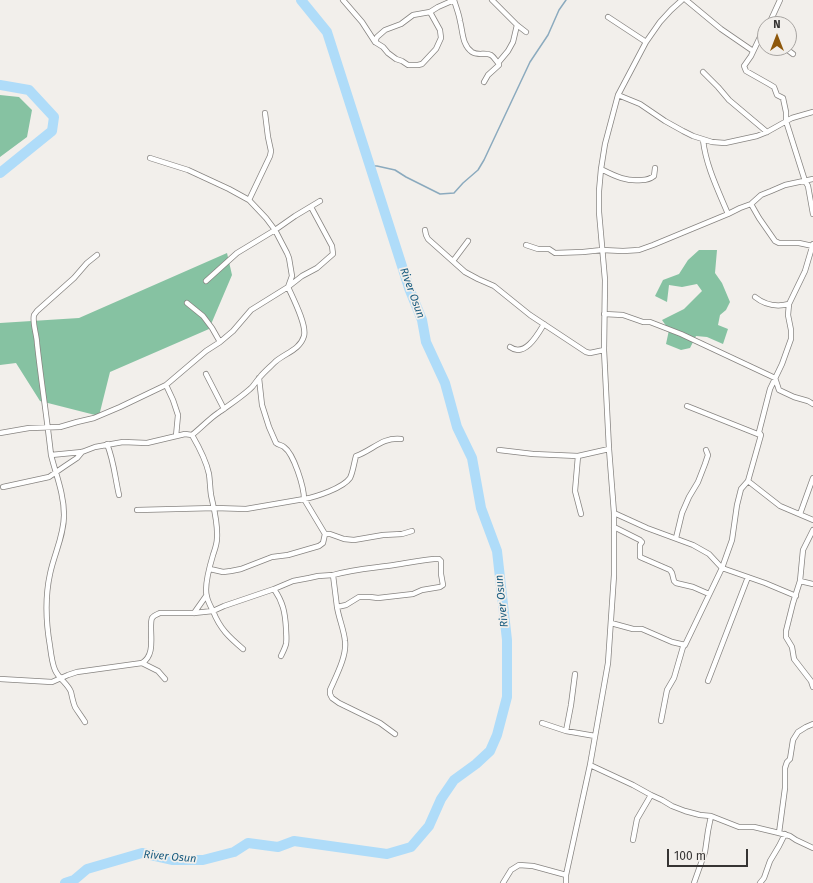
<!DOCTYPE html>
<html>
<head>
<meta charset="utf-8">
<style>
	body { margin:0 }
	#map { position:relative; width:813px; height:883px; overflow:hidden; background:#f2efeb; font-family:"Fira Sans",sans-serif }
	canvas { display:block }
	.north { position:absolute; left:757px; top:16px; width:40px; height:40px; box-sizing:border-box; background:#f2efeb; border:1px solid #a7a4a1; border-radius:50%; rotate:0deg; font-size:11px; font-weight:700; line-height:16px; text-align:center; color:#363433 }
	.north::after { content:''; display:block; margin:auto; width:14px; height:18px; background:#8e580c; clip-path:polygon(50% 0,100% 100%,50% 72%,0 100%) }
	.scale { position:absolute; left:667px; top:849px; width:81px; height:18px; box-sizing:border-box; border:2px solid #363433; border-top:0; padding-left:5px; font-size:12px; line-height:14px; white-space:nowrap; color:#363433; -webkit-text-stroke:3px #f2efeb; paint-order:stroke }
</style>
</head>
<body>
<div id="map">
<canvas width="813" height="883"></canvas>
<div class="north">N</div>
<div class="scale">100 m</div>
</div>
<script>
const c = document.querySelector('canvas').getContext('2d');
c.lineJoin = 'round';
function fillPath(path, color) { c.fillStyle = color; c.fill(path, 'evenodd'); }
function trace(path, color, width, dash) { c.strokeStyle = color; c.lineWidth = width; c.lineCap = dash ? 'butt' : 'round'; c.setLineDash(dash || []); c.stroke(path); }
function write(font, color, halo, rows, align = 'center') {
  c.font = font + ' "Fira Sans",sans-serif'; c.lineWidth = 3.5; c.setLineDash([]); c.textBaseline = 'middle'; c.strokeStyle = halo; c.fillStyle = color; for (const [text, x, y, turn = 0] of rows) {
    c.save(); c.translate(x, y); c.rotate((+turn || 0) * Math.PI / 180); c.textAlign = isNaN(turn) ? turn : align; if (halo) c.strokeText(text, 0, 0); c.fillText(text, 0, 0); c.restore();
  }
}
fillPath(new Path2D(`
	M0 95 19 97 32 110 27 137 0 157Z
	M699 250H717L715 273 722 283 730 302 726 310 720 315 718 325 728 329 723 344 707 337 696 336 690 348 681 350 666 344 669 330 662 320 684 309 702 291 697 284 682 287 669 285 667 302 655 296 663 280 679 274 688 260Z
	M227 253 232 275 209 329 110 372 99 416 40 401 16 363 0 365V323L79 318Z`), '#86c2a2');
trace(new Path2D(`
	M370 166H377L395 170 406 177 440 194 454 193 463 183 478 170 484 160 530 62 548 35 559 10 566 0`), '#8baabe', 1.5);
trace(new Path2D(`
	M0 85 29 90 54 117 52 131 0 173
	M65 883 74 880 87 869 142 853 173 860H203L234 852 248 843 278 847 294 841 387 854 411 847 429 826 441 799 454 780 476 764 490 751 497 735 507 697V640L497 551 481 508 472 458 457 427 445 383 426 342 422 320 409 288 327 32 301 0`), '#afdcf9', 10);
const street = new Path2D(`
	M343 0 362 22 375 42
	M454 0C456 7 459 14 460 21 463 32 462 45 472 52 478 56 485 52 491 55 494 57 496 61 499 64V65L488 75 484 82
	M492 0 517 25 526 32
	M686 0 721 29 753 51
	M430 12 440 30 441 38 436 49 422 64 418 65H408L402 61 396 59 388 53 383 47 375 42 377 37 385 30 401 24 413 15 430 12 438 7 454 0
	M608 17 646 42
	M769 24 780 0
	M765 32 760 37 751 56 744 66 746 71 769 84 774 87 777 95 783 98 786 112V121L805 181 808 186 813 214
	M785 48 793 54
	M498 63 508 51 513 42 517 25
	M703 72 718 87 729 100 767 132
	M618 95 640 104 665 121 683 131 693 136 712 142 725 143 757 136 767 132 792 118 813 112
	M703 140C706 166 718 190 728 214
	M601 169C615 176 626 182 642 180 647 180 650 179 654 176L655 168
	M249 200 270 156 271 151 268 137 265 113
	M751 204 759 218 775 241 779 243H799L813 246
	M425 230 426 235 428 239 465 272 478 279 494 286 530 315 586 352 590 353 604 350
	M526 245 538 249H549L555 253 583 252 602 250 623 251 639 250 653 245 728 214 740 208 751 204 761 195 771 191 785 185 813 179
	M453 261 468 241
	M206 281 237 253 275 230 295 216 320 201
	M755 297C765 305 777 307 789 304
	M187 303 203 316 212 328 220 342
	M604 314 623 315 643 322H650L681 334 775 378 779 390 794 397 808 401 813 404
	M510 347C525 358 538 334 544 324
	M206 374 224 409
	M166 385 173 400 178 415 176 436
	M687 406 760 435
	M0 433 29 428 60 427 77 422 94 418 120 407 166 385 206 351 220 342 233 331 251 310 288 287 292 276 289 258 287 253 275 230 266 218 249 200 229 189 188 170 150 158
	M192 435C201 428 209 419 218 413 229 405 240 398 250 389 254 386 256 381 260 377 264 372 270 367 275 362 285 353 300 350 304 336 307 325 293 298 288 287L302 276 317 268 333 254 332 246 311 207
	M107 444C114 461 115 478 119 495
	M499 450 533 454 578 456 609 449
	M51 455C56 475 64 494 64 515 64 536 54 554 50 574 45 597 46 623 50 646 51 654 52 663 55 670 59 679 68 684 71 692 72 697 73 702 75 707 78 712 82 717 85 722
	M578 456 575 491 581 514
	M748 481 780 506 813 520
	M3 487 49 477 65 466 77 458 82 452
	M137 510 215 508 246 509 304 499C304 487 294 454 284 447 282 445 278 445 276 443L269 427 262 405 259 378
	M614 513 647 528 693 545 709 554 722 568 765 583 796 596
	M800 514 813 478
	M614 527 640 540 642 542 640 545V557L670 570 672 573 674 581 676 583 693 587 709 594
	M813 530 803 550 800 581 793 603 786 631V637L792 647 794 659 811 681 813 687
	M325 534 304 499C316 497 343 488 350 478 353 472 354 463 356 456 373 450 382 437 401 439
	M676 538 682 513 689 497 698 482 705 464 708 455 706 450
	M210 569 223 572 231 571 241 569 272 557 288 555 319 546 323 543 325 534H330L344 539 354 540 383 535 402 534 412 531
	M800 581 813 584
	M274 589C283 602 285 612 286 628 286 633 287 639 286 644 285 648 283 652 281 656
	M337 607C339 619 344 630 345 641 347 656 336 676 330 690V694L332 698 339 703 380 723 395 734
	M194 613 206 596
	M611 623 633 629H642L672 642 685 645
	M243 649C229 637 220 629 213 611L224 606 274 589 293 581 309 578 318 576 333 575 337 607 346 605 359 597H370L378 598 413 594 422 590 440 587 443 585 441 574V561L439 559H434C421 560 408 563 394 565 373 568 353 569 333 575
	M142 663 158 671 165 679
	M0 679 52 682 68 675 77 672 142 663C154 656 151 640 151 628 151 625 151 620 152 618 154 615 158 614 160 613H194L213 611C211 607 208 602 207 597 204 588 210 565 213 555 215 549 217 544 217 538 218 523 214 509 211 495 210 488 210 481 209 474 206 460 199 447 192 435L185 434 147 443 123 442 95 447 82 452 51 455C47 418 41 380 37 343 37 336 32 322 34 315 34 315 37 311 37 311L74 278 87 263 97 255
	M708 681 748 577
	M661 721 667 690 674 678 683 647 685 645 722 568 732 540 737 505 741 489 748 481 761 435 759 432 770 389 782 364 791 339V330L788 315 789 304 805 271 813 244
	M542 723 566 731 595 736
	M566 731 571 705 575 674
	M590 765 633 785 651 795 662 800 672 806 685 811 700 815 711 816 739 827H754L779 833 790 836 796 840 813 848
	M779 833 785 788V768L787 762 790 759 793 740 798 732 806 727 813 724
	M633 840 637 819 651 795
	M503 883 511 870 519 865 533 866 566 875
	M566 883V875L590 765 608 663 614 575V513L609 449 604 350 605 280 599 212V191L601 169 605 144 618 95 646 42 660 22 671 10 682 0
	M694 883 705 852 708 831 711 816
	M760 883 764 878 770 861 779 846 785 834`);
trace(street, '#878481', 6);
trace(street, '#fff', 4.5);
write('italic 11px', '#1b5d80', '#f2efeb', [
	["River Osun",412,293,70],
	["River Osun",502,601,-96],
	["River Osun",170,857,5]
]);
</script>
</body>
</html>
